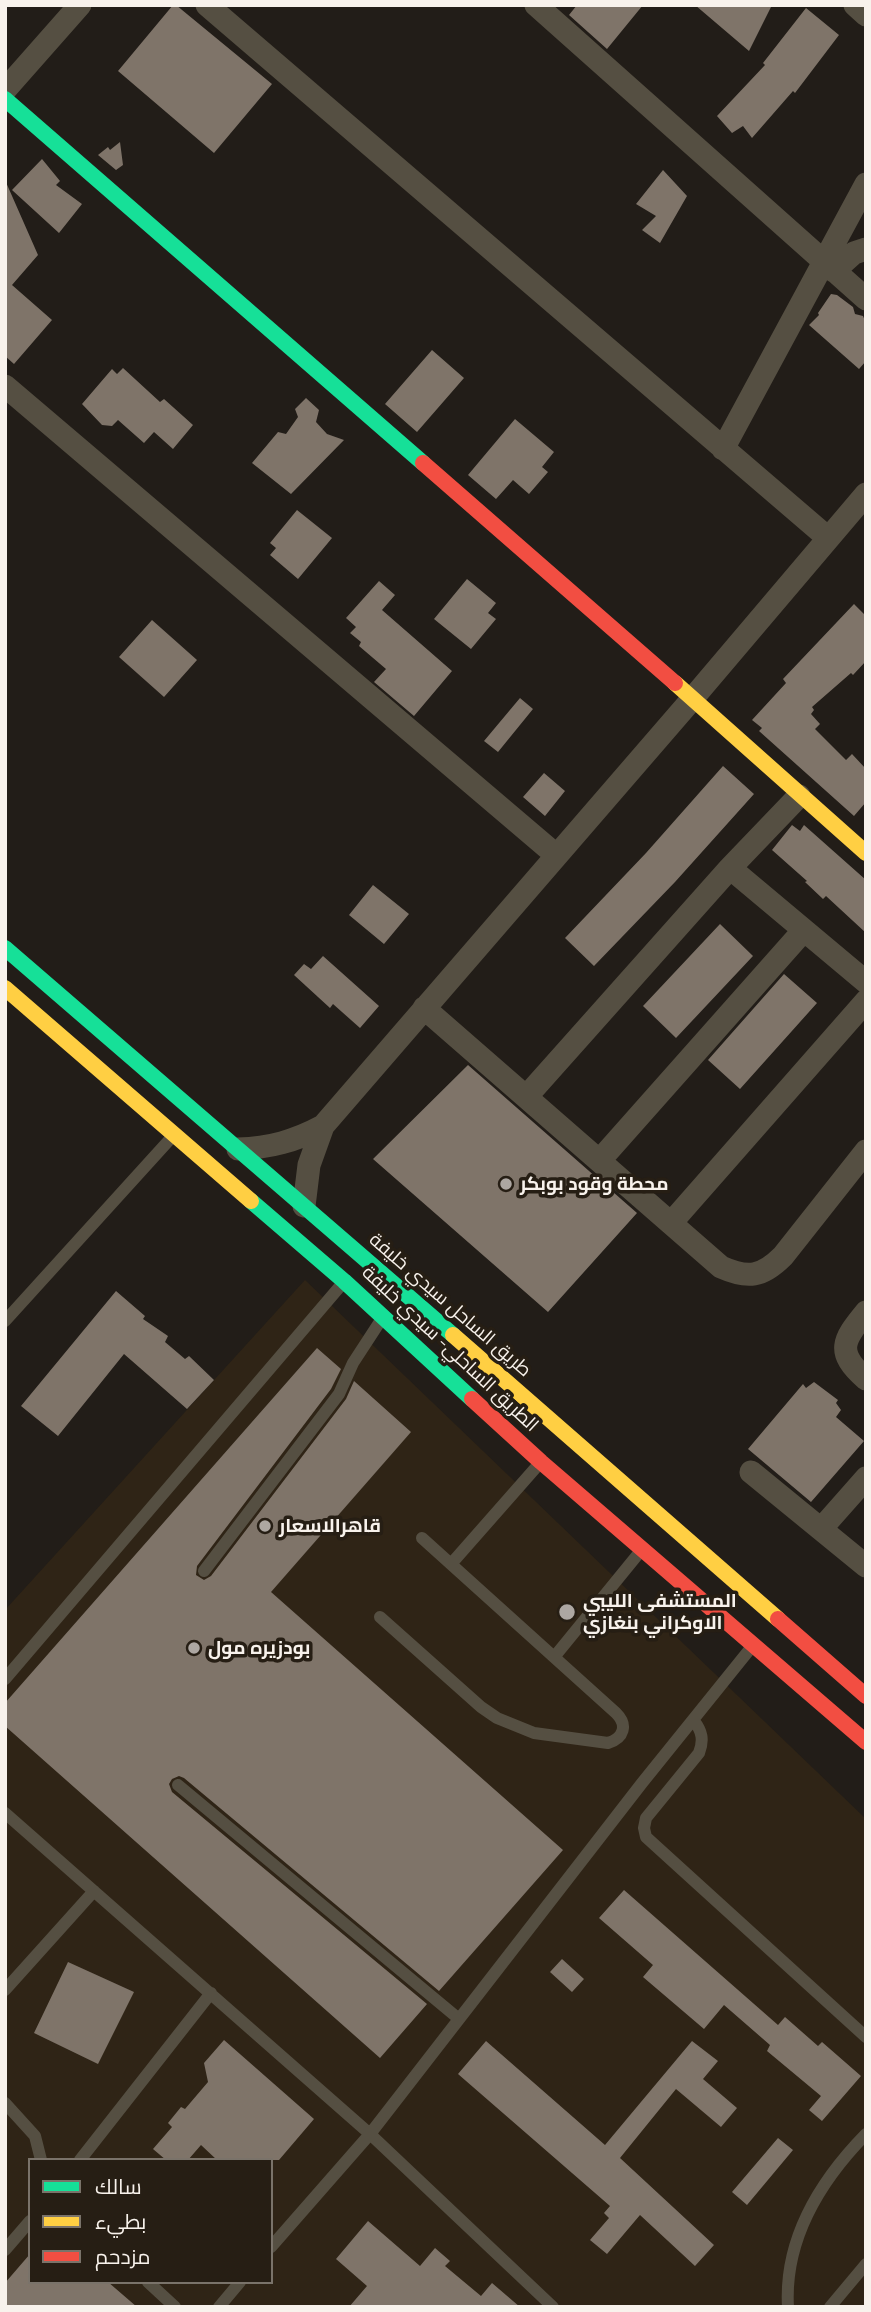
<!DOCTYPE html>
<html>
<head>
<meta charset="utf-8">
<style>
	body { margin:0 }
	#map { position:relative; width:871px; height:2312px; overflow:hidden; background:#221d18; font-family:Raleway,Cairo,sans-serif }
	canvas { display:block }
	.frame { position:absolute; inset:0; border:7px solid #f8f2ec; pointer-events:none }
	.legend { position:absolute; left:28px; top:2158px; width:245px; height:126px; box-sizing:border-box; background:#261e14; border:2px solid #7a736a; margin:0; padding:9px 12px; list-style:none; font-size:21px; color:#f8f2ec }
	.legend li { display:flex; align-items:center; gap:14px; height:35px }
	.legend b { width:35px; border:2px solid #7a736a }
</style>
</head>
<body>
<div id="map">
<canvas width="871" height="2312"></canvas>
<div class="frame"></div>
<ul class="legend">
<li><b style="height:9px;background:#16e098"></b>سالك</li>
<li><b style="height:9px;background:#ffcf43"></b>بطيء</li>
<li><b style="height:9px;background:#f24e42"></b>مزدحم</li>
</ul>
</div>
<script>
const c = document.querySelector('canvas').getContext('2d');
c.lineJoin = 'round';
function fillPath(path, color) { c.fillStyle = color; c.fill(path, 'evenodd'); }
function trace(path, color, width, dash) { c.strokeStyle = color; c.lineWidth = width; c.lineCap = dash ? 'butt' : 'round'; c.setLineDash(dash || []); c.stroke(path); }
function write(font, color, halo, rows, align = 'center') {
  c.font = font + ' Raleway,Cairo,sans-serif'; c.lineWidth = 7; c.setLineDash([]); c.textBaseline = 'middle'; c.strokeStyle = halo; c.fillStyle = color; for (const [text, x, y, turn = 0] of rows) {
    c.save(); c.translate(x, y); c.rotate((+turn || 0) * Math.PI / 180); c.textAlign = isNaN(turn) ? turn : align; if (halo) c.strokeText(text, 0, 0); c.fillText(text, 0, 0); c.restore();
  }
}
fillPath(new Path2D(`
	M305 1280 866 1819V2307H5V1610ZM30 2160H271V2282H30Z`), '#2f2416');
fillPath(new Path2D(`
	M173 5H176L272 84 214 153 118 71Z
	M577 5H643L607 49 569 15Z
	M695 5H772L749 51Z
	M806 8 839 35 795 93 793 91 752 138 743 126 732 133 717 116 765 65 763 63Z
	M120 142 123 165 116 170 98 155 108 147 110 150Z
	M42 159 60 181 56 185 82 204 59 233 12 190Z
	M663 170 687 196 660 243 642 230 656 216 636 204Z
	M5 180 38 255 12 285 52 320 14 364 5 356Z
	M831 294 837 295 853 307 855 314 863 316 866 323V361L859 369 809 325 819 315 818 313Z
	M432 350 464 378 417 432 385 404Z
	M123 368 160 402 164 399 193 425 173 449 154 432 144 443 118 420 112 426 102 425 82 404 112 369 117 374Z
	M306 398 319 410 316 422 327 434 344 440 291 494 252 463 278 432 286 434 298 417 295 409Z
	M515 419 554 452 542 467 548 472 529 494 513 480 496 499 468 475Z
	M297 510 332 538 298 579 270 555 276 548 270 543Z
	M467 579 496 603 488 613 496 619 471 649 434 619Z
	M379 581 395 595 382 610 452 671 414 716 374 682 386 669 359 646 361 642 350 633 356 627 346 618Z
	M854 604 866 616V661L853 675 851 673 812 707 814 710 811 714 820 724 815 729 846 760 852 754 866 769V802L854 816 759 731 762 728 752 720 786 683 783 679Z
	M152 620 197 660 164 697 119 657Z
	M520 698 533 709 498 752 484 741Z
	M723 766 754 794 675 882 594 966 565 938 646 853Z
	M544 773 565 791 545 816 523 797Z
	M792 825 800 831 804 825 866 880V933L826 896 823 899 805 882 807 881 772 850Z
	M373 885 409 914 384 944 349 915Z
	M720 924 753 956 676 1038 643 1006Z
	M323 956 379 1006 360 1028 333 1004 330 1008 294 975 304 964 311 969Z
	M784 974 817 1003 740 1089 708 1060Z
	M468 1065 637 1213 548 1312 373 1159Z
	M116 1291 145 1316 143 1319 168 1336 165 1342 185 1359 189 1356 214 1380 187 1409 124 1354 58 1436 21 1406Z
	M317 1348 341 1369 331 1389 197 1566 196 1575 204 1580 211 1576 346 1399 354 1381 411 1432 271 1592 563 1850 439 1991 184 1778 179 1776 172 1779 169 1784 172 1792 427 2004 380 2058 5 1726V1703Z
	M814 1382 838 1400 836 1403 841 1410 836 1417 864 1441 811 1502 748 1449 803 1384 806 1388Z
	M624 1890 778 2025 785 2017 818 2046 822 2042 861 2076 822 2121 809 2110 821 2096 767 2051 770 2045 724 2005 704 2029 643 1977 653 1965 599 1918Z
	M562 1959 584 1979 572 1992 550 1972Z
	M68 1962 134 1992 98 2064 34 2033Z
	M224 2040 314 2119 279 2160H217L201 2145 188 2160H166L153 2149 172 2127 168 2123 181 2107 185 2109 208 2082 204 2063Z
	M486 2041 605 2145 692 2041 718 2061 703 2079 737 2108 721 2127 676 2089 620 2158 714 2245 695 2266 640 2215 607 2254 590 2240 609 2218 604 2213 610 2206 458 2074Z
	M778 2138 793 2150 747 2205 732 2192Z
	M368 2221 420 2266 435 2248 450 2261 445 2266 481 2296 492 2283 520 2307H349L367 2286 336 2259Z
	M30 2254V2282H108L137 2307H5V2283Z`), '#7f7469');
trace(new Path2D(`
	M5 1321 172 1137
	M451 1564 539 1464
	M204 1571 339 1394 353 1363 381 1320
	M380 1617 481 1707 497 1718 534 1733 608 1743C624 1738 628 1725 616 1713L422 1538
	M555 1656 639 1553
	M5 1679 342 1284
	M694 1721C702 1731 704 1740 699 1753L646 1818 644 1828 646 1837 866 2037
	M178 1785 459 2019
	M5 1813 370 2134 553 2307
	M5 1990 94 1891
	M5 2103 35 2136 41 2160
	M80 2160 211 1993
	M271 2247 370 2134 642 1783 750 1649
	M5 2250 30 2221
	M148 2282 175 2307
	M219 2307 240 2282
	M788 2307C784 2239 821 2180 866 2134
	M830 2307 866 2264`), '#554f42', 12);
trace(new Path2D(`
	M207 5 828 538
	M536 5 866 299
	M855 5 866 15
	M5 90 80 5
	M834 271 854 253 866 249
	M5 386 556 855
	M723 449 866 184
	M730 868 866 982
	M424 1008 721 1267C748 1279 762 1277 783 1256L866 1151
	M526 1097 730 868 799 796
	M238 1149C270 1148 295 1141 323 1126
	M600 1160 804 930
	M304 1206 309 1165 323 1126 693 698 866 494
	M671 1223 866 1001
	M866 1312C843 1340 835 1352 866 1379
	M751 1472 866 1566
	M821 1529 866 1478`), '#554f42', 23);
trace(new Path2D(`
	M5 99 423 463
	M5 948 453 1335
	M251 1201 344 1281 472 1399`), '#16e098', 16);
trace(new Path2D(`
	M675 683 866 853
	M5 988 251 1201
	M453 1335 778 1619`), '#ffcf43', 16);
trace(new Path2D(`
	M423 463 675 683
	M472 1399 541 1462 866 1742
	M778 1619 866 1696`), '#f24e42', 16);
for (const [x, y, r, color] of [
	[506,1184,7,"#ada7a2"],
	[265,1526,7,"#ada7a2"],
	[567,1612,9,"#ada7a2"],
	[194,1648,7,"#ada7a2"]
]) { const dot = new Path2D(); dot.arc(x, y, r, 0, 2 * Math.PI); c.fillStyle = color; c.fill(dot); trace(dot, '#261e14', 2.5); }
write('bold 19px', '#f8f2ec', '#261e14', [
	["محطة وقود بوبكر",520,1184],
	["قاهرالاسعار",279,1526],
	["المستشفى الليبي",583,1601],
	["الاوكراني بنغازي",583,1623],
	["بودزيره مول",208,1648]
], 'left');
write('19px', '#f8f2ec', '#261e14', [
	["طريق الساحل سيدي خليفة",450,1305,41],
	["الطريق الساحلي- سيدي خليفة",450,1349,43]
]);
</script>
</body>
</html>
